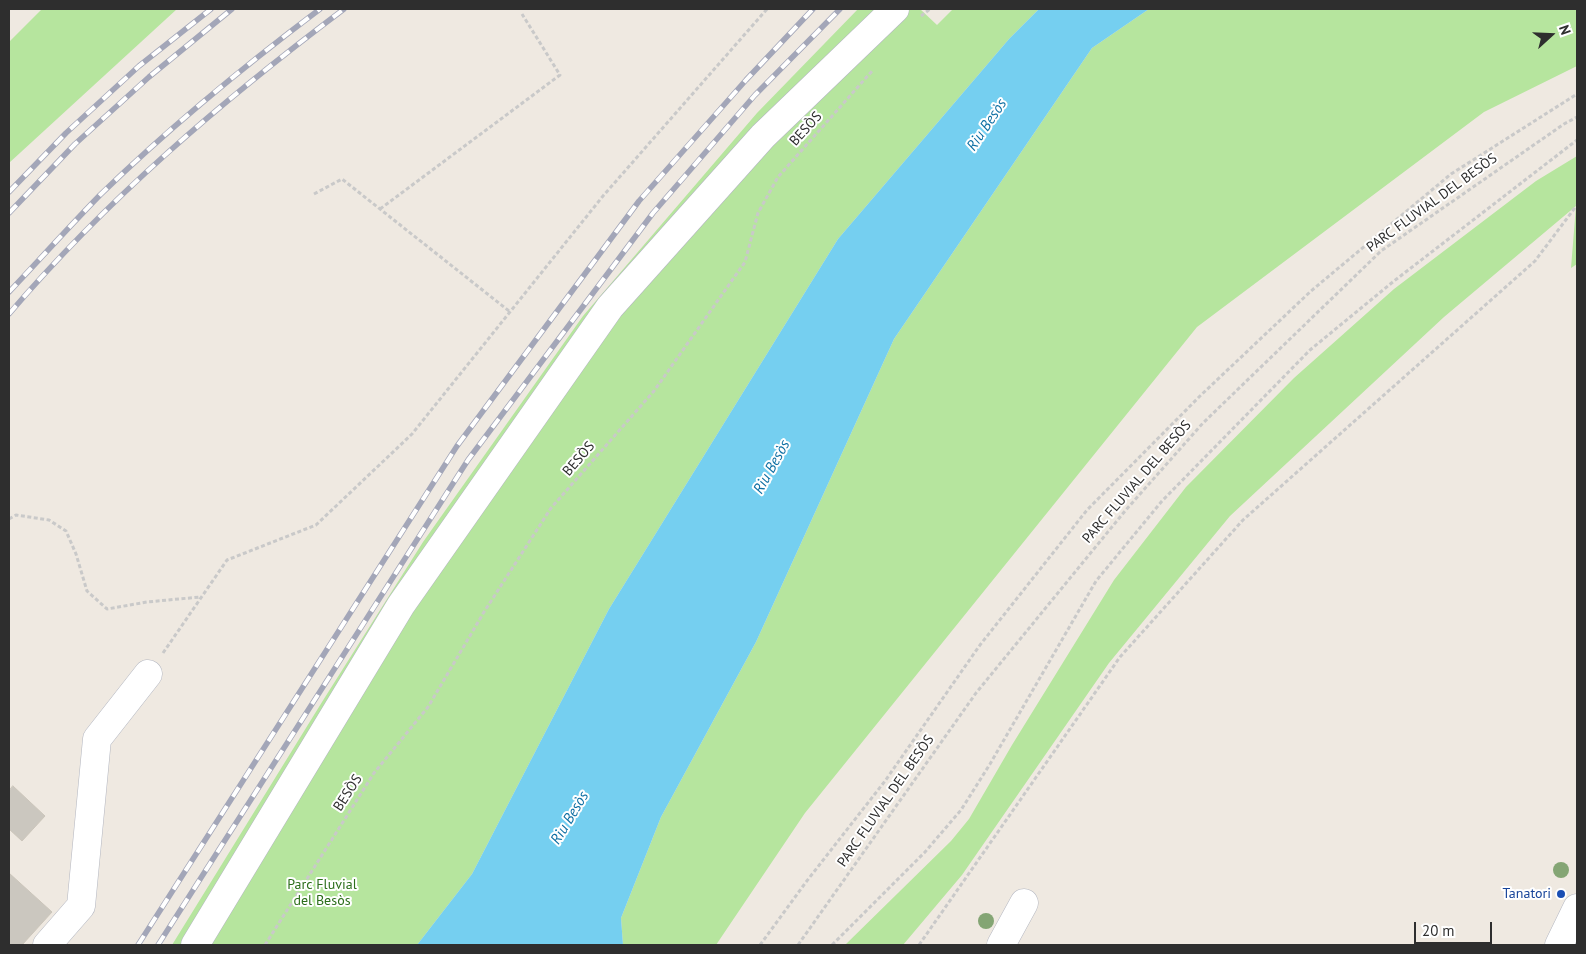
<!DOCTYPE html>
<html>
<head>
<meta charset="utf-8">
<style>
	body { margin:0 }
	#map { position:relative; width:1586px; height:954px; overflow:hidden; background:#efe9e1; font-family:"PT Sans",sans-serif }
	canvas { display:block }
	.frame { position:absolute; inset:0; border:10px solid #2e2e2e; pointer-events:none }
	.north { position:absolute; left:1526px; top:10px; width:50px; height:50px; -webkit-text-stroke:4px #fff; paint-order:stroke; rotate:70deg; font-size:14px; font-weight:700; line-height:20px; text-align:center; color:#2e2e2e }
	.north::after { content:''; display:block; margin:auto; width:18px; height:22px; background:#2e2e2e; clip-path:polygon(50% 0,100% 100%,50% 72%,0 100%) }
	.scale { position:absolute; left:1414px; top:922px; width:78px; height:22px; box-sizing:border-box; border:2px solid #2e2e2e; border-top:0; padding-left:6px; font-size:15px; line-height:18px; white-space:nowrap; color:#2e2e2e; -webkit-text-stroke:4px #fff; paint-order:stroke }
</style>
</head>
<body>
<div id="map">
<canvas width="1586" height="954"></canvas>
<div class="frame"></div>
<div class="north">N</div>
<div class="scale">20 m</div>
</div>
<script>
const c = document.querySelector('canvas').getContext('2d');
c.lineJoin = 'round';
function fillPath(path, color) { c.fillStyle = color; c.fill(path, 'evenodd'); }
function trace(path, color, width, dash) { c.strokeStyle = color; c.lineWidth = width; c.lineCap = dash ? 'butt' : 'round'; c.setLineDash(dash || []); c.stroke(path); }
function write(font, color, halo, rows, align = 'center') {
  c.font = font + ' "PT Sans",sans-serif'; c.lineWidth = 4; c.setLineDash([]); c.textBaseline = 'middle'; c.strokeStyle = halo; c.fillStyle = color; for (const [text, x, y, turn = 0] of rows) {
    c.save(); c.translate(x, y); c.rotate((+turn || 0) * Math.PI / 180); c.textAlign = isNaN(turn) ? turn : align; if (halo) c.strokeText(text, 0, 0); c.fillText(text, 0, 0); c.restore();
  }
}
fillPath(new Path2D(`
	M42 9H177L9 163V42Z
	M858 9H920L937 25 953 9H1039L1009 39 838 239 609 609 472 874 417 945H172L322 702 423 542 583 316 757 113Z
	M1149 9H1577V66L1484 112 1197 327 805 813 716 945H623L621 918 661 817 756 642 894 339 1092 48Z
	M1577 156V264L1571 268 1576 206 1444 317 1230 516 1109 663 962 875 903 945H845L951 841 969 819 1012 745 1114 580 1186 487 1294 378 1394 289 1536 181Z`), '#b6e59e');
fillPath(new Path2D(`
	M1039 9H1149L1092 48 894 339 756 642 661 817 621 918 623 945H417L472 874 609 609 838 239 1009 39Z`), '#75cff0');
const building = new Path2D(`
	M13 786 45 816 22 841 9 829V791Z
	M9 873 52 912 22 945H9Z`);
fillPath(building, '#cbc7bf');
trace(building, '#cbc5ba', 1);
const minor = new Path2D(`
	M47 945 81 906 97 739 148 674
	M195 945 401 605 610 307 763 136 895 9
	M1001 945 1024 903
	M1559 945 1577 908`);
trace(minor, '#b4b7c1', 29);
trace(new Path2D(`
	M921 16 930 9
	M314 194 342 179 509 311
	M380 209 560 75 522 14
	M9 519 16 515 49 520 66 531 76 554 87 591 107 609 147 602 200 597
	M163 653 227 560 316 525 412 434 603 196 767 9
	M265 945 374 773 428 707 484 612 551 508 654 391 745 262 758 213 778 177 872 71
	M760 945 806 882 885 781 980 645 1087 510 1200 396 1311 291 1451 174 1577 94
	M798 945 976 693 1125 511 1203 423 1381 251 1564 124 1577 117
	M832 945 925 852 961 810 990 764 1096 581 1162 501 1310 350 1394 281 1577 140
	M919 945 1120 657 1243 520 1535 261 1577 205`), '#c9c9c9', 3, [4, 2.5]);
trace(minor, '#fff', 28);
const rail = new Path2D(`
	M9 192 66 133 139 66 211 9
	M9 213 75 144 149 77 232 9
	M9 292C39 260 69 227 100 195 169 128 243 67 320 9
	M9 314C107 199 223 100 344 9
	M138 945 457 446 639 201 746 80 813 9
	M158 945 468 460 653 213 755 95 840 9`);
trace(rail, '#a3a6b8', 5.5);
trace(rail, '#fff', 4, [11]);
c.fillStyle = '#84a574';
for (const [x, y] of [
	[1561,870],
	[986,921]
]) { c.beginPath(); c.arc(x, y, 8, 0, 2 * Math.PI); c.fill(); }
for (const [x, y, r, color] of [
	[1561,894,5,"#1a4fb4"]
]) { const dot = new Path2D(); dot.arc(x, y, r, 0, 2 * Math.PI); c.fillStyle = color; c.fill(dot); trace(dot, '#fff', 2); }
write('14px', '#2e2e2e', '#fff', [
	["BESÒS",806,129,-48],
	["PARC FLUVIAL DEL BESÒS",1432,203,-36],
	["BESÒS",579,459,-49],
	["PARC FLUVIAL DEL BESÒS",1137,482,-49],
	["BESÒS",348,793,-57],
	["PARC FLUVIAL DEL BESÒS",886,801,-55]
]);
write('14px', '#2c6e1b', '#fff', [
	["Parc Fluvial",322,885],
	["del Besòs",322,901]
]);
write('14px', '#164399', '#fff', [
	["Tanatori",1551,894]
], 'right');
write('italic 15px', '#0d6fa3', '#fff', [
	["Riu Besòs",987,125,-56],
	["Riu Besòs",772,467,-61],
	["Riu Besòs",570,818,-59]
]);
</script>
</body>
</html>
